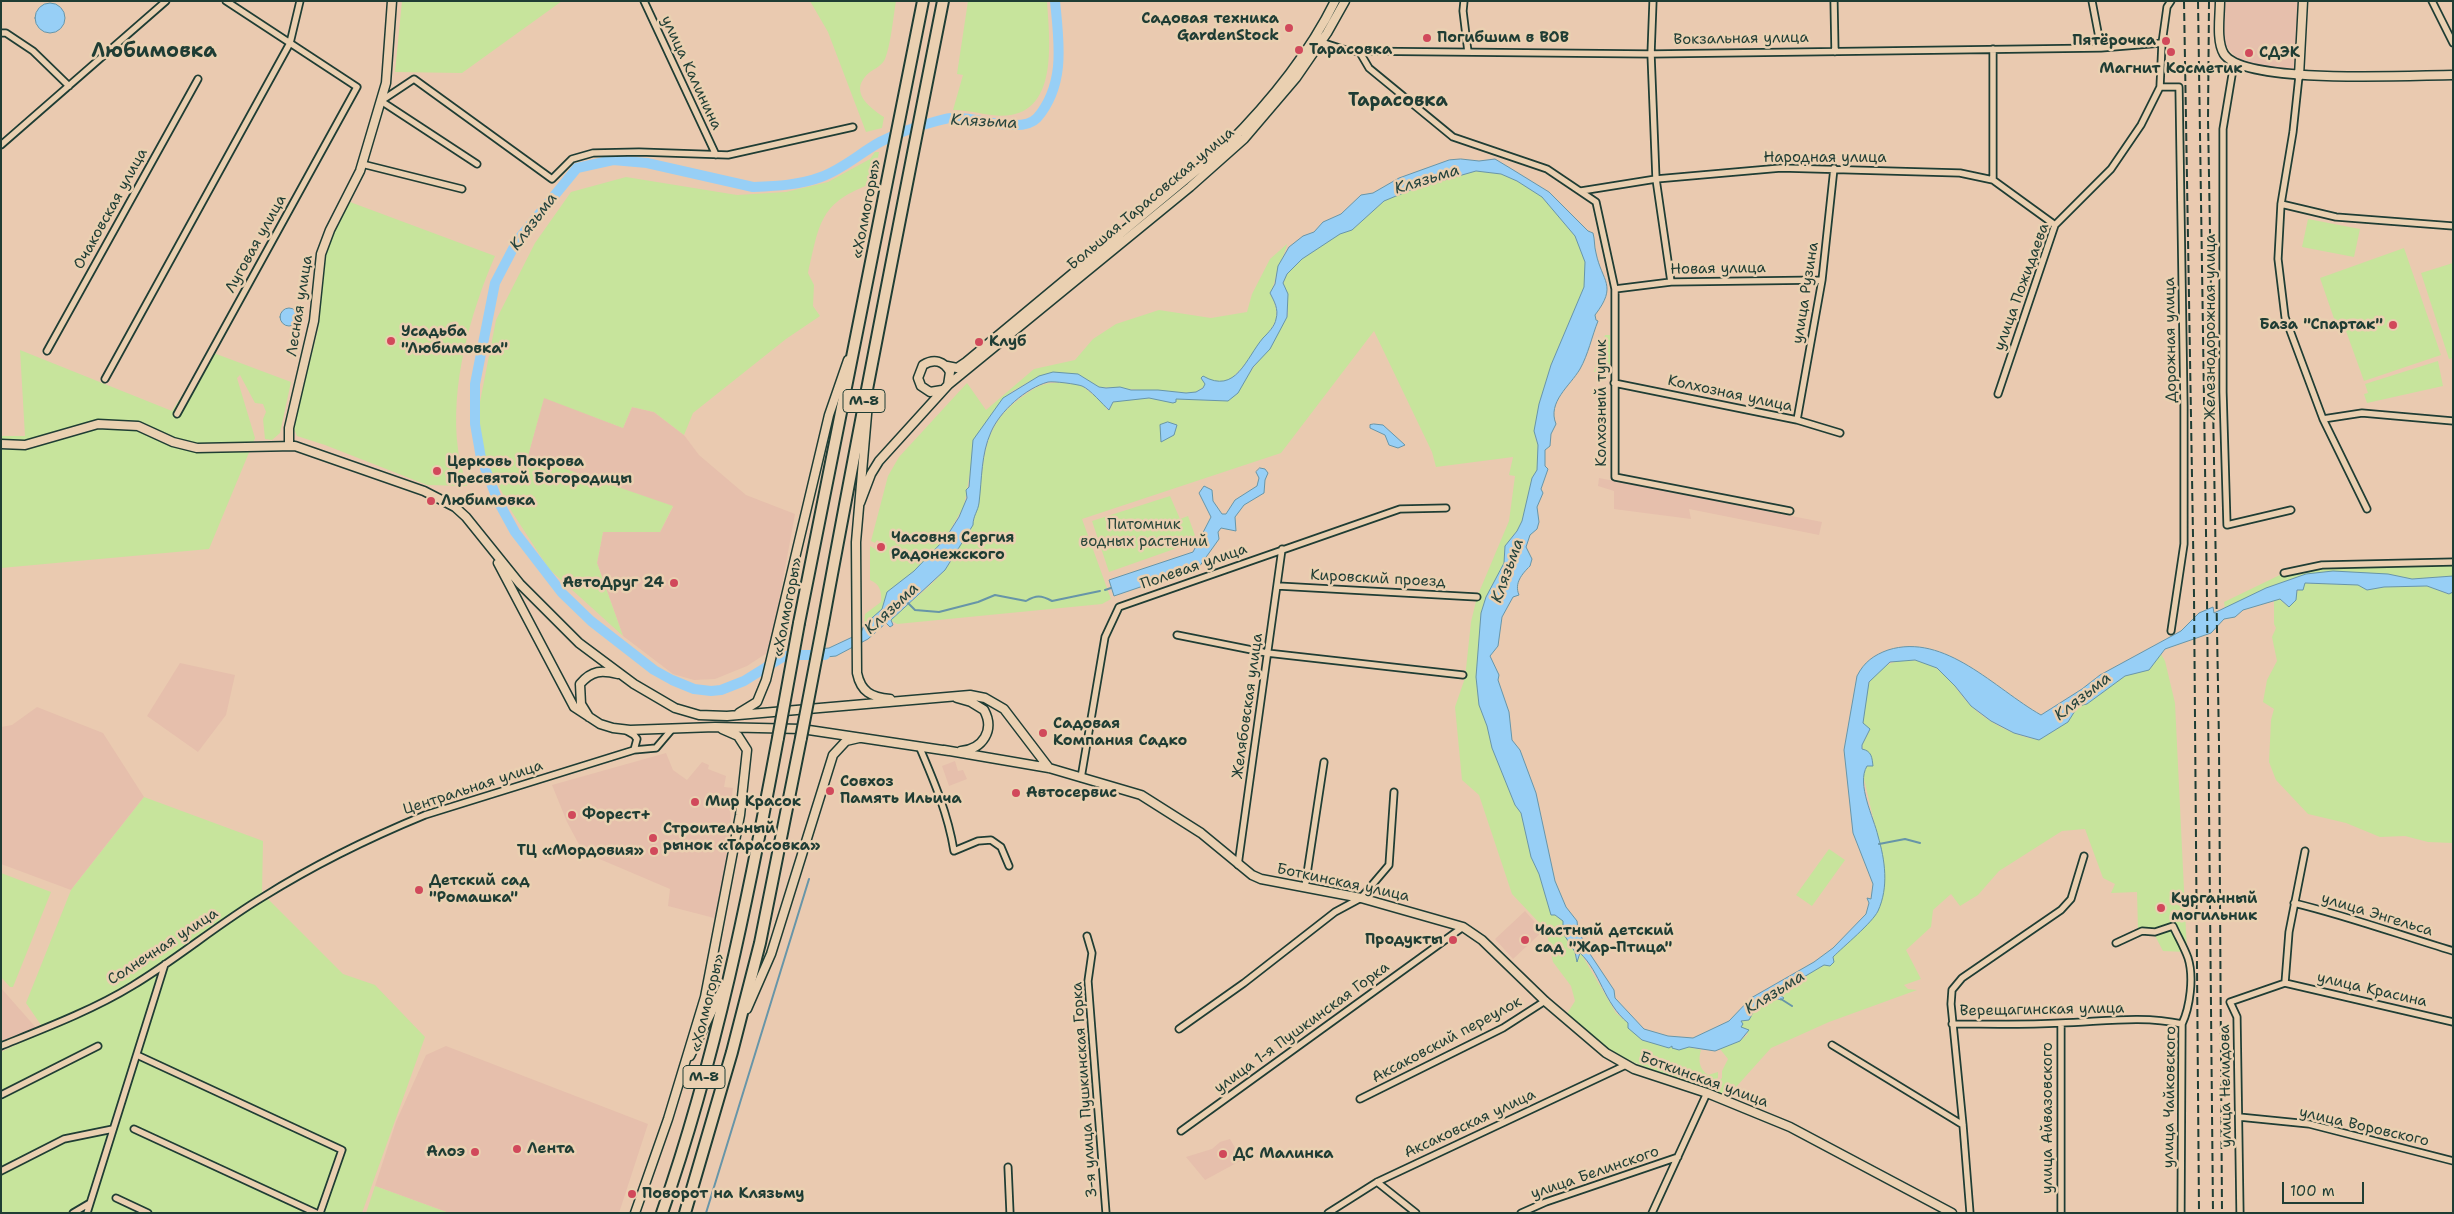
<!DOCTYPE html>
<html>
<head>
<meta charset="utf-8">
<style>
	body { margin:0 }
	#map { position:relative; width:2454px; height:1214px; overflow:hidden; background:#eacab0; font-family:"Shantell Sans",sans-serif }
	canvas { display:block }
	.frame { position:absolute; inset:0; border:2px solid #1f3d34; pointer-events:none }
	.scale { position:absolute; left:2282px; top:1182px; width:82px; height:22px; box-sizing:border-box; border:2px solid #1f3d34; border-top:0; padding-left:6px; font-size:15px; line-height:18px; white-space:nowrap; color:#1f3d34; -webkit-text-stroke:4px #ead0b1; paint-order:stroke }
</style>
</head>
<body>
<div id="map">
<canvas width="2454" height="1214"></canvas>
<div class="frame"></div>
<div class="scale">100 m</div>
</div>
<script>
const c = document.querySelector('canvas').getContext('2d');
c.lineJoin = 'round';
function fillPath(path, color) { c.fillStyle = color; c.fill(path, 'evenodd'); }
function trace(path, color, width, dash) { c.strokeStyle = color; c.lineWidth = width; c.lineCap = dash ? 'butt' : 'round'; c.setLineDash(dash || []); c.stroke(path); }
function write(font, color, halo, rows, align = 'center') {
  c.font = font + ' "Shantell Sans",sans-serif'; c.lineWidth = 5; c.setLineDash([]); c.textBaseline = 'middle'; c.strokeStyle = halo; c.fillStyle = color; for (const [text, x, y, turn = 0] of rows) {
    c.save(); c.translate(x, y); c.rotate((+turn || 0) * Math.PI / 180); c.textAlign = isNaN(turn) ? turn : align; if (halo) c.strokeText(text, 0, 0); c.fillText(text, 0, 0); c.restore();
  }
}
fillPath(new Path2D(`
	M2222 1H2300L2295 72 2242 64 2223 42Z
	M544 397 623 428 632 407 654 412 684 435 699 455 746 495 795 514 770 651 747 666 715 679 694 680 673 674 623 636 597 563 603 532H660L673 507 528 456Z
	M1599 478 1822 522 1819 535 1689 509 1691 519 1614 509V491L1598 486Z
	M180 663 235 675 226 715 198 752 147 716Z
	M37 707 103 733 144 797 71 890 1 864V727L12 725Z
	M666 753 673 770 687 780 702 762 709 765 708 769 726 776 724 787 733 788 730 810 731 825 718 919 668 906 670 889 583 852 567 822 552 785Z
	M955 761 958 771 963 770 967 779 949 786 942 766Z
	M1525 911 1543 931 1513 959 1495 939Z
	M1 988 38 1030 1 1044Z
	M446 1046 648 1124 619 1213H449L375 1186 396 1122 426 1055Z
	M1230 1139 1242 1160 1205 1180 1186 1157 1212 1149 1220 1142Z`), '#e6bfac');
fillPath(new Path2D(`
	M402 1H562L462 73 395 72Z
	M810 1H896C893 18 891 44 885 59 882 65 875 69 870 72 848 90 867 106 884 117L882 128 866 132 828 32Z
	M968 1H1047C1049 36 1059 107 1011 115 992 118 973 110 953 110L963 75 957 74Z
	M875 152H879L873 183C819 203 820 222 808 273L814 285 813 306 820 316 786 339 693 413 684 435 654 412 632 407 623 428 544 398 528 456 673 506 660 532H603L597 563 623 636 549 569 512 512 483 455 478 412 496 320 535 243 571 192 626 177 737 195 786 192 828 182 870 159Z
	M1476 171 1501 174 1517 181 1542 197 1575 236 1586 262 1584 287 1551 365 1539 404 1535 437 1538 445 1537 470 1532 478 1522 521 1517 531 1505 546 1504 563 1486 597 1481 613 1476 677 1479 705 1487 726 1492 748 1515 805 1521 813 1531 857 1539 874 1551 915H1555L1563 921V933L1575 952 1576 959H1579L1580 953 1582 955 1616 1013 1628 1023 1641 1040 1669 1047H1689L1701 1050C1698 1060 1699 1069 1708 1075L1718 1072V1078L1712 1084 1715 1092C1664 1075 1602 1057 1567 1014L1575 1001 1571 986 1553 962 1546 930 1512 894 1479 795 1462 780 1455 707 1465 678 1471 622 1477 597 1509 521 1515 476 1509 475 1513 457 1436 467 1432 452 1374 331 1281 453 1082 519 1111 599 1102 604 897 624 890 620C908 604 928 589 944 571 951 563 956 552 962 542 965 537 970 532 972 526 989 479 972 435 1018 400 1041 383 1046 381 1074 384 1085 384 1091 396 1102 400L1107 410 1112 406V403C1130 396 1154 397 1173 403L1176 399 1228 401C1234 397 1284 325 1287 317 1290 309 1286 292 1283 284L1287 274 1302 259 1340 233 1352 230 1384 201 1413 189Z
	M350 202 495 256C470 314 450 385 458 449 459 461 464 474 467 486L427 485 325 445 297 436 293 427 318 330 326 252 333 232Z
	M2308 219 2360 229 2354 257 2302 247Z
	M1287 244C1285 254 1281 260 1278 268 1275 278 1275 284 1270 293 1274 301 1278 309 1276 319 1275 327 1238 376 1230 379 1224 382 1218 383 1212 381L1196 392 1186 393 1099 387 1078 374 1039 376 1011 392 990 416 970 473 964 506 945 539 914 571 887 592 882 609 864 625 865 614 881 602C882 592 880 584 870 580V546L882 553 886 546 877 540 875 543 871 541 888 476 899 457 967 383 986 410 1034 369 1075 360 1093 339 1116 324 1159 310 1211 318 1247 312 1252 294 1270 259Z
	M2404 248 2441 355 2364 381 2346 331 2339 333 2320 278Z
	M2453 263V358L2449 359 2421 273Z
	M1605 335H1610V371L1594 372Z
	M20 350 172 411 211 352 291 382 280 433 272 440 265 439 263 419 266 412 263 404 255 403 240 375 237 378 255 438 209 549 1 568V436H25Z
	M2438 361 2443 386 2367 403 2364 394 2368 393 2365 384Z
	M1170 496 1180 519 1188 516 1197 541 1109 572 1092 521Z
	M2453 562V576L2412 579 2388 574H2306L2266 588 2225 609 2224 602 2284 573 2322 565Z
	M2305 583 2358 585 2367 590 2384 587 2427 586 2448 594 2453 592V843L2428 842 2405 836 2380 837 2346 823 2308 814 2276 780 2269 762 2271 720 2274 709 2263 702 2267 680 2277 661 2272 637 2276 628 2274 624V600L2280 599 2286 605Z
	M2161 654 2165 661 2175 703 2187 952 2163 951 2152 930 2138 929 2137 892 2111 893 2115 884 2103 878 2085 829 2062 831 1999 871 1978 895 1960 906 1951 894 1933 910 1931 927 1906 950 1921 979 1904 985 1908 989 1917 990 1829 1022 1771 1048 1728 1096 1718 1093 1715 1084 1722 1078V1071L1728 1059 1720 1049 1740 1041 1748 1034 1741 1027 1740 1021 1749 1020 1756 1007 1769 996 1783 998 1776 993 1824 965 1877 912 1884 864 1863 775 1867 766 1862 745 1869 732 1863 723C1864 711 1864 691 1870 681 1884 658 1915 654 1937 669 1952 678 1959 695 1971 706 1987 722 2016 737 2039 740L2068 722 2078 706 2087 704 2125 676 2149 670Z
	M144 797 263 841 262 893 343 974 375 985 425 1037 362 1213H1V1052L45 1031 26 1003 71 890Z
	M1829 849 1845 860 1812 906 1796 895Z
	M1 873 51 892 13 987H10L1 977Z
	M375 1186 449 1213H366Z`), '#c7e49c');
const water = new Path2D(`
	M35 18a15 15 0 1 1 30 0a15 15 0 1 1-30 0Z
	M1461 159 1479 161 1495 159 1510 168 1549 192 1588 231 1593 233C1595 240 1594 246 1596 253 1602 282 1618 285 1595 315L1596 320 1598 321C1592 336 1588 355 1580 369 1570 386 1547 402 1556 424L1551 434 1550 446 1545 450V466L1548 469 1541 489 1543 493 1537 507 1539 522 1537 529 1530 535 1526 547 1532 559 1530 566C1522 574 1514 583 1519 595L1513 597 1502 617 1498 646 1490 656 1499 675 1498 680 1509 712 1512 740 1520 750 1536 793 1555 881 1566 907 1577 921 1578 930 1590 954 1614 990 1615 998 1644 1029 1668 1036 1693 1038 1729 1021 1751 998 1814 962 1833 948 1866 914 1869 903 1867 898 1871 899 1873 884 1853 833 1844 750 1857 676C1864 662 1874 655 1888 650 1945 632 1995 689 2041 715L2082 689 2100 675 2181 631 2199 613 2213 607 2214 613 2266 588 2306 574 2333 571 2388 574 2412 579 2453 576V592L2449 594 2427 586 2384 587 2367 590 2358 585 2305 583 2303 590H2297L2296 600 2289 607 2280 599 2243 610 2235 617 2224 619 2211 633 2165 649 2149 670 2125 676 2087 704 2078 706 2068 722 2039 740 2014 733 1991 721 1971 706 1955 686 1937 668 1915 660 1890 662 1869 682 1863 723 1870 729 1862 745V749C1872 751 1872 758 1873 766H1867C1856 784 1874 818 1878 836 1885 860 1889 887 1878 911 1872 923 1844 946 1833 957L1834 962 1830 966 1824 965 1777 993 1784 998 1781 1000 1769 996 1756 1007 1749 1020 1741 1021 1743 1024 1741 1027 1749 1030 1740 1041 1715 1051 1689 1047 1679 1050 1672 1048V1046L1669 1048 1642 1040 1628 1028V1023C1603 1002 1601 973 1580 953L1577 962 1575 952 1563 933V921L1555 915H1551L1539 874 1531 857 1521 813 1515 805 1492 748 1487 726 1479 705 1476 677 1481 613 1486 597 1504 563 1505 546 1517 531 1522 521 1532 478 1537 470 1538 445 1534 431 1539 404 1551 365 1584 287 1585 262 1575 236 1542 197 1517 181 1501 174 1476 171 1413 189 1384 201 1352 230 1340 234 1302 259 1287 274 1283 283 1288 294 1287 317 1270 349 1253 367 1238 393 1228 401 1176 399V402L1173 403 1149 398 1113 402 1109 410C1103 405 1090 389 1082 386 1076 384 1054 381 1048 382 1026 388 1000 411 991 432 981 454 982 479 979 503 978 511 973 516 973 525L945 570 891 620 893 625 890 627 886 623 868 639 836 656 816 658 818 649 829 648 861 633 864 625 882 609 887 592 914 571 945 539 959 517 967 498 966 490 969 487 973 440 1003 398 1039 376 1053 372 1078 374 1099 387 1106 388 1120 387 1131 390H1158L1186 393 1196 392 1203 388 1205 384 1201 378 1203 376C1236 395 1246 358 1263 338 1268 333 1275 326 1276 319 1279 309 1274 301 1270 293L1275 284 1278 266 1289 247 1303 236 1314 232 1323 222 1341 214 1361 195 1373 193 1399 178 1449 160Z
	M280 317a9 9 0 1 1 18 0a9 9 0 1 1-18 0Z
	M1168 422 1177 425 1174 435 1161 442 1160 425Z
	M1374 424 1383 425 1405 445 1398 448 1389 445 1385 435 1370 428V425Z
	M1260 468 1265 469 1268 473 1265 480 1264 493 1244 505 1235 517 1236 531 1221 528 1218 532 1219 539 1199 567 1114 596 1109 580 1193 552 1211 517 1199 493 1204 486 1212 490 1213 501 1222 514H1226L1235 500 1257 486 1259 478 1256 472Z`);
fillPath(water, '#97cff6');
trace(water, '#6795a8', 1);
trace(new Path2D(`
	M1105 590 1111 588
	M908 603 915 610 939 612 978 602 995 595 1026 601C1036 595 1041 595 1052 601L1100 591
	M1879 844 1905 839 1920 843
	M1781 999 1792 1006
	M706 1213 809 879`), '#6795a8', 2);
trace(new Path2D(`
	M825 655H790L781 658 744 681 721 690 711 691 694 689 672 680 654 670 591 621 562 593 515 532 498 501 481 458 475 424V384L495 283 517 241 577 168 613 160 647 163 753 187C776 186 800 185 821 177 843 169 860 153 880 142 897 133 918 126 937 121 944 119 952 117 959 118 979 118 1022 134 1037 118 1066 84 1059 42 1055 1`), '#97cff6', 10);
const street = new Path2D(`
	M644 1 716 155
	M1464 1 1463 11 1468 52
	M1653 1 1651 54 1656 179 1671 282
	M1834 1 1835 52
	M2092 1 2101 48
	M2432 1 2453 43
	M1 33H6L33 51 69 86
	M1321 42 1349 51 1651 54 2101 48 2162 43
	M1993 49V180
	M1359 51 1369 68 1453 137 1547 169 1596 202 1615 289V477L1790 511
	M2234 63 2223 129V392L2227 525 2291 510
	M2299 76 2293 132 2281 204 2278 259 2285 317 2323 419 2367 509
	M2160 87H2179L2184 406V544L2171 631
	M1 145 166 1
	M362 164 462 189
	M477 164 381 101 414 79 552 179 572 159 593 153 639 152 728 155 853 127
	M1581 191 1656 179 1781 168 1960 173 1993 180 2055 225
	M2281 204 2336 217 2453 226
	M1615 289 1671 282 1822 280
	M47 351 198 79
	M105 379 290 43 300 1
	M1614 383 1797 420 1840 433
	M1998 394 2055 225 2111 169 2141 125 2160 87 2162 43 2167 7 2171 1
	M177 414 357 87 226 1
	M2323 419 2362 413 2453 421
	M1797 420 1822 280 1834 168
	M2284 573 2322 565 2453 562
	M1278 586 1477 597
	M1177 635 1267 653 1463 675
	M627 731 634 735 637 739 634 750
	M919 746C934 781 948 814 954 851L978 841 991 840 1001 847 1009 866
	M1081 778 1105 637 1119 607 1400 509 1446 508
	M1238 865 1282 549
	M1305 887 1324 762
	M2294 903C2348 916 2400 935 2453 951
	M1087 936 1092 953 1088 981 1106 1213
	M2116 943 2142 931 2155 932 2173 926C2178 937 2184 947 2188 958 2194 977 2190 1007 2182 1024L2181 1213
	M2285 983 2453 1022
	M2061 1023V1213
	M1952 1024C1988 1024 2024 1025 2060 1023 2100 1022 2142 1015 2182 1024
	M1179 1029 1244 983 1335 912 1361 898 1389 865 1394 792
	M1832 1045 1963 1125
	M1 1046C43 1029 93 1010 132 986 177 959 218 924 263 897 314 865 369 838 425 815L634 750 656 748 673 728
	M137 1055 342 1150 320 1213
	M1 1095 98 1046
	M1360 1099 1503 1028 1545 1001
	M2239 1117 2309 1124 2453 1161
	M134 1129 316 1213
	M1181 1131 1463 927
	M1008 1167 1010 1213
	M1 1171 64 1139 113 1129
	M1377 1182 1416 1213
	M116 1198 148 1213
	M73 1213 90 1203
	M87 1213 165 964
	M1328 1213 1377 1182 1626 1065
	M1521 1213 1546 1202 1678 1157
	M1652 1213 1707 1093
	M1970 1213 1963 1125 1951 1004 1952 990 1962 978 2061 910 2071 899 2084 856
	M2240 1213 2237 1017 2230 1002 2285 983 2289 932 2305 851`);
const secondary = new Path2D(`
	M2220 1C2220 16 2216 41 2224 54 2244 85 2413 75 2453 75
	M2299 76 2303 1
	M947 366 957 368 966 362 1226 146C1269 103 1308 56 1335 1
	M942 390 930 392 921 386 918 378 923 365C934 358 944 361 950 372L948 385
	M868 403 856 542 857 673C861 692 871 697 890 699
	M1 444 25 445 98 424 138 426 173 442 197 448 295 446 424 491 455 507 466 517 520 584 579 643 634 684 675 708 699 715 727 716 970 695 985 698 1004 709 1049 768
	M289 445V428L314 321 321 254 330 230 360 171 386 83 392 1
	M860 503 871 474 879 461 948 385 1190 187 1244 139 1296 78 1327 33 1345 1
	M498 563 574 707 600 724 613 728 630 730 715 727 802 729 949 751
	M957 698 971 702 984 710C995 730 983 749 961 751
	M739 713 757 702 766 680 829 415 848 360
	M589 717 581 704 580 684C592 670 602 670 618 674
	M944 750 1049 768 1141 795 1201 833 1252 875 1261 879 1361 898 1463 927 1482 940 1545 1001 1606 1053 1634 1069 1707 1093 1790 1127 1952 1213
	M747 1009 771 954 833 755 846 741 859 738
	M690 1056 723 988
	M635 1213 668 1119 705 997 740 815 747 750 738 736 722 729`);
const highway = new Path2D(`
	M799 623 923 1
	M823 623C861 415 902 208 943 1
	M662 1213C716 1058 748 899 778 738
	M685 1213 732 1052 760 943 801 738`);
trace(street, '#1f3d34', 9);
trace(secondary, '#1f3d34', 11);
trace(highway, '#1f3d34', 14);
trace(street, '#ead0b1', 5.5);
trace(secondary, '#ead0b1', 8);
trace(highway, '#ead0b1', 10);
trace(new Path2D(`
	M2184 1 2194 595 2199 1213
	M2198 1 2207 599 2213 1213
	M2209 1 2208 120 2219 743 2222 1213`), '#1f3d34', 2, [8, 4]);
const highwayBridge = new Path2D(`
	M778 738 799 623
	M801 738 823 623`);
trace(highwayBridge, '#1f3d34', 14, []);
trace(highwayBridge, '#ead0b1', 10);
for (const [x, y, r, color] of [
	[1289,28,5,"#d1495b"],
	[1427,38,5,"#d1495b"],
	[2166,41,5,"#d1495b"],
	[1299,50,5,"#d1495b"],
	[2171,52,5,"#d1495b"],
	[2249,53,5,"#d1495b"],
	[2393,325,5,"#d1495b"],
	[391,341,5,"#d1495b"],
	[979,342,5,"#d1495b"],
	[437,471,5,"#d1495b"],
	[431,501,5,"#d1495b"],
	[881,547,5,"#d1495b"],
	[674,583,5,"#d1495b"],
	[1043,733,5,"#d1495b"],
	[830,791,5,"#d1495b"],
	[1016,793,5,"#d1495b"],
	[695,802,5,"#d1495b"],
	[572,815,5,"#d1495b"],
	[653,838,5,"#d1495b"],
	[654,851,5,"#d1495b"],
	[419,890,5,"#d1495b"],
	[2161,908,5,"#d1495b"],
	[1453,940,5,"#d1495b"],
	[1525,940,5,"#d1495b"],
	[517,1149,5,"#d1495b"],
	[475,1152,5,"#d1495b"],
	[1223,1154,5,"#d1495b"],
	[632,1194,5,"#d1495b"]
]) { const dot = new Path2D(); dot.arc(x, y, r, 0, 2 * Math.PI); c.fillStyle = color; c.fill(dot); trace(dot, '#ead0b1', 2); }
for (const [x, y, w] of [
	[864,401,42],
	[704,1077,42]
]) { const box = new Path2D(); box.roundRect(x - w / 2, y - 11.5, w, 23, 4); c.fillStyle = '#ead0b1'; c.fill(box); trace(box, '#1f3d34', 1); }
write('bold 14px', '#1f3d34', null, [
	["М-8",864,401],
	["М-8",704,1077]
]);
write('bold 15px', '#1f3d34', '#ead0b1', [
	["Садовая техника",1279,19,"right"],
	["GardenStock",1279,36,"right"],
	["Погибшим в ВОВ",1437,38],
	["Пятёрочка",2156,41,"right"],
	["Тарасовка",1309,50],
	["СДЭК",2259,53],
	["Магнит Косметик",2171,69,"center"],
	["База \"Спартак\"",2383,325,"right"],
	["Усадьба",401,332],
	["\"Любимовка\"",401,349],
	["Клуб",989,342],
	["Церковь Покрова",447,462],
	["Пресвятой Богородицы",447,479],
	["Любимовка",441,501],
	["Часовня Сергия",891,538],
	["Радонежского",891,555],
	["АвтоДруг 24",664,583,"right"],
	["Садовая",1053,724],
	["Компания Садко",1053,741],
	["Совхоз",840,782],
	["Память Ильича",840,799],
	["Автосервис",1026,793],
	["Мир Красок",705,802],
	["Форест+",582,815],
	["Строительный",663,829],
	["рынок «Тарасовка»",663,846],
	["ТЦ «Мордовия»",644,851,"right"],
	["Детский сад",429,881],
	["\"Ромашка\"",429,898],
	["Курганный",2171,899],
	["могильник",2171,916],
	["Частный детский",1535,931],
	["сад \"Жар-Птица\"",1535,948],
	["Продукты",1443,940,"right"],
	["Лента",527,1149],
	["Алоэ",465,1152,"right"],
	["ДС Малинка",1233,1154],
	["Поворот на Клязьму",642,1194]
], 'left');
write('15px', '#1f3d34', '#ead0b1', [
	["Вокзальная улица",1741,39,-1],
	["улица Калинина",691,73,65],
	["Народная улица",1825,158],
	["Большая Тарасовская улица",1151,199,-40],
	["Очаковская улица",111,209,-61],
	["«Холмогоры»",867,209,-79],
	["Луговая улица",256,244,-61],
	["Новая улица",1718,269,-1],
	["улица Пожидаева",2022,287,-70],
	["улица Рузина",1806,293,-81],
	["Лесная улица",300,306,-81],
	["Железнодорожная улица",2211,327,-90],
	["Дорожная улица",2171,340,-91],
	["Колхозная улица",1730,394,12],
	["Колхозный тупик",1602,403,-90],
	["Полевая улица",1194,567,-19],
	["Кировский проезд",1378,579,3],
	["«Холмогоры»",788,607,-79],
	["Желябовская улица",1248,706,-82],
	["Центральная улица",473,788,-18],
	["Боткинская улица",1343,883,12],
	["улица Энгельса",2377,915,17],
	["Солнечная улица",163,947,-33],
	["улица Красина",2372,990,13],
	["«Холмогоры»",708,1003,-76],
	["Верещагинская улица",2042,1010,-1],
	["улица 1-я Пушкинская Горка",1302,1028,-36],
	["Аксаковский переулок",1447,1040,-28],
	["Боткинская улица",1704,1080,20],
	["улица Нелидова",2226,1086,-91],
	["3-я улица Пушкинская Горка",1085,1090,-94],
	["улица Чайковского",2170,1097,-89],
	["улица Айвазовского",2048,1118,-90],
	["Аксаковская улица",1470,1124,-25],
	["улица Воровского",2364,1127,13],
	["улица Белинского",1595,1173,-19]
]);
write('15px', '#274539', '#ead0b1', [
	["Питомник",1144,525],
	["водных растений",1144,542]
]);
write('italic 16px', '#25443e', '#ead0b1', [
	["Клязьма",984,122,3],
	["Клязьма",1427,180,-17],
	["Клязьма",534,222,-53],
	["Клязьма",1508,571,-70],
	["Клязьма",892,609,-43],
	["Клязьма",2083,697,-38],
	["Клязьма",1775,993,-32]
]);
write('bold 18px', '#1f3d34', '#ead0b1', [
	["Тарасовка",1398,101]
]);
write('bold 20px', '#1f3d34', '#ead0b1', [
	["Любимовка",154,52]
]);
</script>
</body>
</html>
